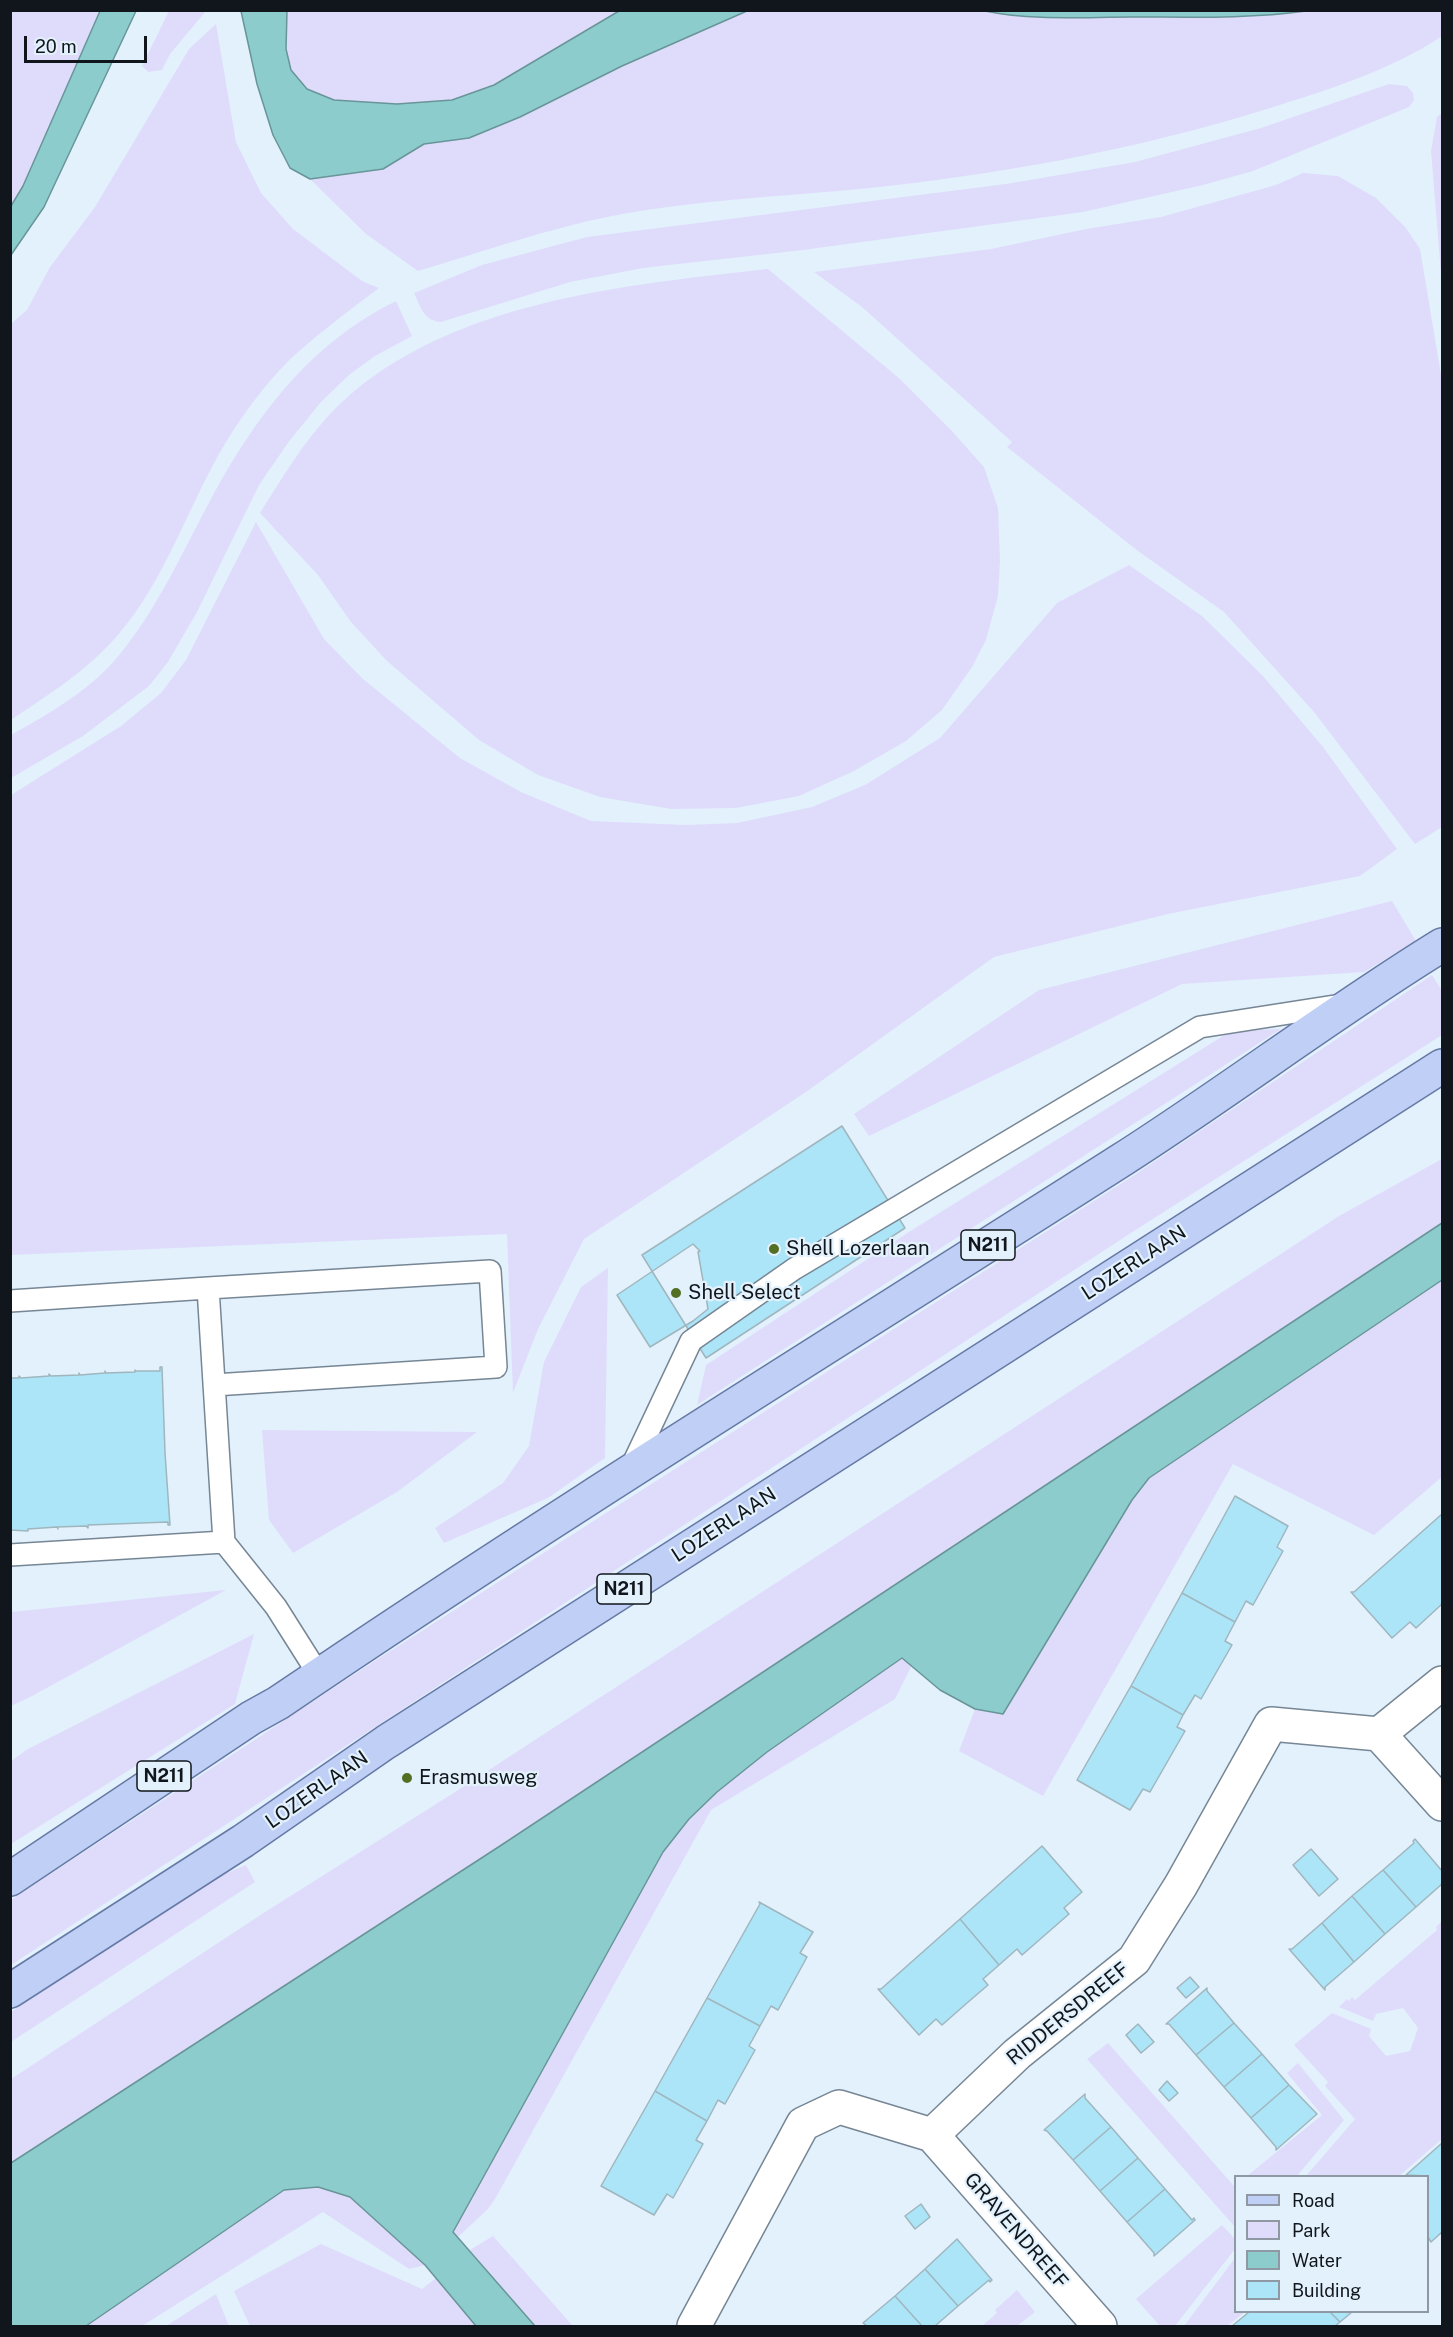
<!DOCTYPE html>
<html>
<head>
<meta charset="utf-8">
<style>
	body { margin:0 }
	#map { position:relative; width:1453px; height:2337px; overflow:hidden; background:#e3f1fd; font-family:"Public Sans",sans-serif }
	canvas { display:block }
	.frame { position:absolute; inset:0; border:12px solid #10161b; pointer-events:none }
	.legend { position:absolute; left:1234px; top:2175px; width:195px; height:138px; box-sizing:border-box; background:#e3f1fd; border:2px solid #8f99a3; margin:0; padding:8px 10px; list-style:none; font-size:18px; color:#10161b }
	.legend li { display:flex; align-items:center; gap:12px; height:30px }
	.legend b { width:30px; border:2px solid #8f99a3 }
	.scale { position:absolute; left:24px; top:36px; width:123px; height:27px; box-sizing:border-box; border:3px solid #10161b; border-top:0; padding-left:8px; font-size:18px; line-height:21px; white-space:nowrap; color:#10161b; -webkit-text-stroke:4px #e3f1fd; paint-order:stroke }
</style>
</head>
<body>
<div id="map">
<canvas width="1453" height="2337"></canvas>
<div class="frame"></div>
<ul class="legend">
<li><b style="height:8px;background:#bfcff5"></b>Road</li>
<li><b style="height:16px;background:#dfdcfb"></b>Park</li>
<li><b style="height:16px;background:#8dcccd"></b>Water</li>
<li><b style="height:16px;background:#ace5f8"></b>Building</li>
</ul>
<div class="scale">20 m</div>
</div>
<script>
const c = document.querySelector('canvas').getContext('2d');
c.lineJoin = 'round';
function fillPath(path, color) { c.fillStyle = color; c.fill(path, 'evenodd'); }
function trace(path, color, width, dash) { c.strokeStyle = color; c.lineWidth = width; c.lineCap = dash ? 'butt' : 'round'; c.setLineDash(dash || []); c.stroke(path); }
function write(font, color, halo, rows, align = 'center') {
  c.font = font + ' "Public Sans",sans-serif'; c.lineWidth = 4.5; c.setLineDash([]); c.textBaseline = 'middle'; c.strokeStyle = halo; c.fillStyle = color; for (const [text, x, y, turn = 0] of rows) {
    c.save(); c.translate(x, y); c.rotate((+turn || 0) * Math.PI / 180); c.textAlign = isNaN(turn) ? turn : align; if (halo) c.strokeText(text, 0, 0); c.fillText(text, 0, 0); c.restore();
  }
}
fillPath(new Path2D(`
	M985 10 1031 17H1241L1306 10 1442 11V36C1392 70 1325 91 1267 109 1135 150 998 175 860 189 778 197 694 200 612 216 546 229 482 252 418 271L366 234 310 179 383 169 424 144 469 138 520 117 622 66 747 11Z
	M11 11H100L23 186 11 206Z
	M169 11H206L170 54 162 70 148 72 142 66Z
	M287 11H619L494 85 452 100 397 104 334 100 307 89 291 70 286 49Z
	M216 24 236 142 261 193 293 229 362 281 379 288C351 309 323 330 297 353 272 375 243 414 226 442 188 505 166 580 117 636 88 670 48 695 11 720V324L27 310 50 267 95 207 189 49Z
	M1389 84 1407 86 1413 93 1414 100 1409 107 1253 171 1203 185 1083 212 803 250 643 268 570 282 441 322C424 321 421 308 414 293L482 265 587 237 1006 184 1135 162 1261 128Z
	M1442 113V286L1431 151 1437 117Z
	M1303 173 1338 176 1376 198 1406 228 1420 249 1442 381V827L1415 844 1314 712 1224 612 1138 551 1007 447 1012 442 862 307 814 272 991 249 1086 229 1161 217 1276 185Z
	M768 269 900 379 951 430 984 467 998 508 1000 560 998 596 986 640 972 667 942 710 906 741 854 771 799 796 736 808 671 809 600 797 538 775 479 740 387 661 351 622 318 575 260 513C284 475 308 434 341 403 450 301 625 285 768 269Z
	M396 301 412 336 375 356 349 375 321 402 290 440 259 485 197 612 168 662 149 686 83 736 11 778V735C50 713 91 690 120 654 163 601 189 537 223 477 267 402 317 340 396 301Z
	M256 522 324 639 363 679 460 758 521 792 591 821 686 825 737 823 812 807 865 785 940 738 1057 603 1129 565 1202 616 1263 676 1323 747 1397 849 1360 876 1168 914 994 957 806 1092 584 1239 538 1329 513 1393 507 1234 11 1255V795L121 726 161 693 186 660Z
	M1392 901 1416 941 1364 972 1182 984 869 1136 854 1114 1039 990Z
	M1432 975 1442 991V1035L1137 1229 11 1965V1900L370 1664 1133 1176Z
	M1281 1029 697 1405 706 1365 912 1230 1231 1031Z
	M1442 1159V1223L500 1846 11 2163V2079L262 1914 452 1794 1339 1216Z
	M608 1268 605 1458 548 1498 444 1543 435 1528 503 1483 529 1446 544 1362 581 1287Z
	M1442 1280V1477L1374 1535 1233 1464 1043 1796 959 1751 975 1709 1003 1714 1132 1500 1149 1478Z
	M262 1430 477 1432 397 1492 293 1553 269 1520Z
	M226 1590 32 1696 11 1706V1612Z
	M254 1634 235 1704 11 1844V1761L28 1749Z
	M903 1658 912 1665 895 1699 711 1810 495 2199 488 2209 458 2237 453 2232 663 1852 689 1819 717 1792 767 1751Z
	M246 1865 255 1882 11 2042V2012L219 1876Z
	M1442 1921V2139L1399 2176H1306L1355 2119 1325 2086 1328 2082 1294 2045 1332 2013 1371 2029 1369 2036 1386 2056 1410 2051 1418 2028 1403 2008 1376 2014 1373 2021 1339 2007 1347 1999 1349 2001 1352 1997 1355 2000 1437 1930 1436 1927Z
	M1108 2043 1234 2186H1235V2227L1087 2059Z
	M1298 2063 1344 2120 1297 2176H1247L1322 2115 1287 2073Z
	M318 2187 350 2197 425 2265 409 2269 323 2212 142 2326H86L284 2189Z
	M1222 2225 1235 2239V2249L1175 2326H1160L1136 2299Z
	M493 2236 573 2326H535L470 2250Z
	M321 2244 422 2289 436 2278 476 2326H250L234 2291Z
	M1235 2258 1236 2312H1245L1227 2326H1184Z
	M1017 2290 1035 2312 1017 2326H982L997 2313 995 2310Z
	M216 2294 229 2326H166Z`), '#dfdcfb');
const water = new Path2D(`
	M100 11H136L44 207 11 255V206L23 186Z
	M241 11H287L286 49 291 70 307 89 334 100 397 104 452 100 494 85 619 11H747L622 66 520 117 469 138 424 144 383 169 310 179 290 168 273 135 257 84Z
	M985 11H1306C1248 19 1190 17 1132 17 1083 17 1033 21 985 11Z
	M1442 1223V1280L1149 1478 1132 1500 1003 1714 975 1709 940 1690 902 1658 767 1752 717 1792 689 1819 663 1852 453 2232 535 2326H476L425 2265 350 2197 318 2187 284 2190 86 2326H11V2163L500 1846Z`);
fillPath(water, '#8dcccd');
trace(water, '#689598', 1.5);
const building = new Path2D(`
	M842 1126 905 1228 706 1358 642 1255Z
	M693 1244 700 1251 698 1252 708 1309 693 1321 650 1347 617 1295Z
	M160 1367H162L165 1453 170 1525H168V1522L88 1525V1528L86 1526 57 1527 58 1529 57 1527 28 1529V1531L10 1530V1378H19V1376L21 1378 49 1376V1374L51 1376 79 1375V1373L80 1375 105 1373V1371L106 1373 135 1372V1370L136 1371H160Z
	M1235 1496 1288 1526 1277 1547 1283 1551 1253 1605 1246 1601 1235 1622 1182 1593Z
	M1442 1514V1604L1416 1628 1410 1622 1392 1638 1351 1592H1354Z
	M1182 1593 1235 1622 1225 1641 1232 1645 1201 1699 1195 1695 1183 1715 1131 1686Z
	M1131 1686 1183 1715 1177 1727 1185 1731 1150 1792 1143 1789 1130 1810 1077 1780Z
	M1415 1839 1442 1871V1884L1416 1907 1383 1870 1414 1843 1413 1841Z
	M1042 1846 1082 1892 1064 1908 1069 1914 1022 1955 1017 1949 999 1965 960 1919Z
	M1311 1849 1338 1879 1319 1896 1293 1865Z
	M1383 1870 1416 1907 1385 1934 1352 1896Z
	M1352 1896 1385 1934 1354 1962 1322 1923Z
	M759 1902 813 1932 800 1953 807 1957 778 2010 771 2006 760 2026 707 1998 760 1904Z
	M960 1919 999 1965 983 1979 988 1985 967 2003 942 2025 936 2019 919 2035 878 1989H881Z
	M1322 1923 1354 1962 1325 1987V1990L1289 1949H1292Z
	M1190 1977 1199 1987 1186 1998 1177 1988Z
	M1207 1988V1991L1234 2023 1196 2055 1169 2024H1166Z
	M707 1998 760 2026 749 2046 755 2050 725 2104 718 2100 707 2121 655 2091Z
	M1234 2023 1262 2054 1224 2087 1196 2055Z
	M1138 2024 1154 2042 1141 2053 1126 2035Z
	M1262 2054 1289 2085 1251 2118 1224 2087Z
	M1167 2081 1178 2093 1169 2101 1159 2090Z
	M1289 2085 1317 2114 1276 2150V2147L1251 2118Z
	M655 2091 707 2121 696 2140 703 2144 673 2198 667 2194 654 2215 601 2186Z
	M1085 2094V2098L1111 2127 1073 2160 1047 2131 1044 2130Z
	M1111 2127 1138 2158 1100 2191 1073 2160Z
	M1442 2143V2232L1431 2242 1428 2237V2176L1406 2175Z
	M1138 2158 1165 2189 1127 2222 1100 2191Z
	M1165 2189 1192 2220 1194 2218 1195 2220 1154 2256V2253L1127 2222Z
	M921 2204 930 2217 915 2229 905 2216Z
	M957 2239 992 2280 990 2282 989 2280 958 2306 925 2269Z
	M925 2269 958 2306 935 2326H922L895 2296Z
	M895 2296 922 2326H867L863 2323Z
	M1249 2312H1330L1340 2322 1335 2326H1232Z
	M1330 2312H1352L1340 2322Z`);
fillPath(building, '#ace5f8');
trace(building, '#9fb6be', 1.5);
const lane = new Path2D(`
	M208 1288 490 1271 496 1367 214 1385
	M10 1301 208 1288 224 1542
	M630 1470 691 1341 794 1269 1200 1027 1341 1005
	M224 1542 276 1607 319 1675
	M10 1555 224 1542`);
const street = new Path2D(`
	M1379 1734 1442 1804
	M932 2135 1100 2326
	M694 2326 803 2124 839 2107 932 2135 1017 2054 1134 1960 1181 1885 1271 1724 1379 1734 1442 1683`);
const primary = new Path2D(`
	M10 1879 251 1718 278 1703C555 1515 841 1339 1123 1159 1231 1090 1333 1012 1442 945
	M10 1991 243 1841 386 1742 1442 1066`);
trace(lane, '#768694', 24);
trace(street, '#768694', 36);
trace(primary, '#6679a5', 36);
trace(lane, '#fff', 21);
trace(street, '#fff', 33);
trace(primary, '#bfcff5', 33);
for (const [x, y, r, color] of [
	[774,1249,6,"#536f23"],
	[676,1293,6,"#536f23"],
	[407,1778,6,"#536f23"]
]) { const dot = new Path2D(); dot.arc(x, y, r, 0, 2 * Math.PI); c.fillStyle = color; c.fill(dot); trace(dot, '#e3f1fd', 2); }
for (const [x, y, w] of [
	[988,1245,54],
	[624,1589,54],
	[164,1776,54]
]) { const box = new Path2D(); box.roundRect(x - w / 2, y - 15, w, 30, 4.5); c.fillStyle = '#e3f1fd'; c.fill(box); trace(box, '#10161b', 1.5); }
write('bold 18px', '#10161b', null, [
	["N211",988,1245],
	["N211",624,1589],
	["N211",164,1776]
]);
write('20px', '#10161b', '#e3f1fd', [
	["Shell Lozerlaan",786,1249],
	["Shell Select",688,1293],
	["Erasmusweg",419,1778]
], 'left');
write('20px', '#10161b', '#e3f1fd', [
	["LOZERLAAN",1134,1263,-33],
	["LOZERLAAN",724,1525,-33],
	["LOZERLAAN",317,1790,-35],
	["RIDDERSDREEF",1068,2014,-39],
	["GRAVENDREEF",1016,2231,49]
]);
</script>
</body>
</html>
